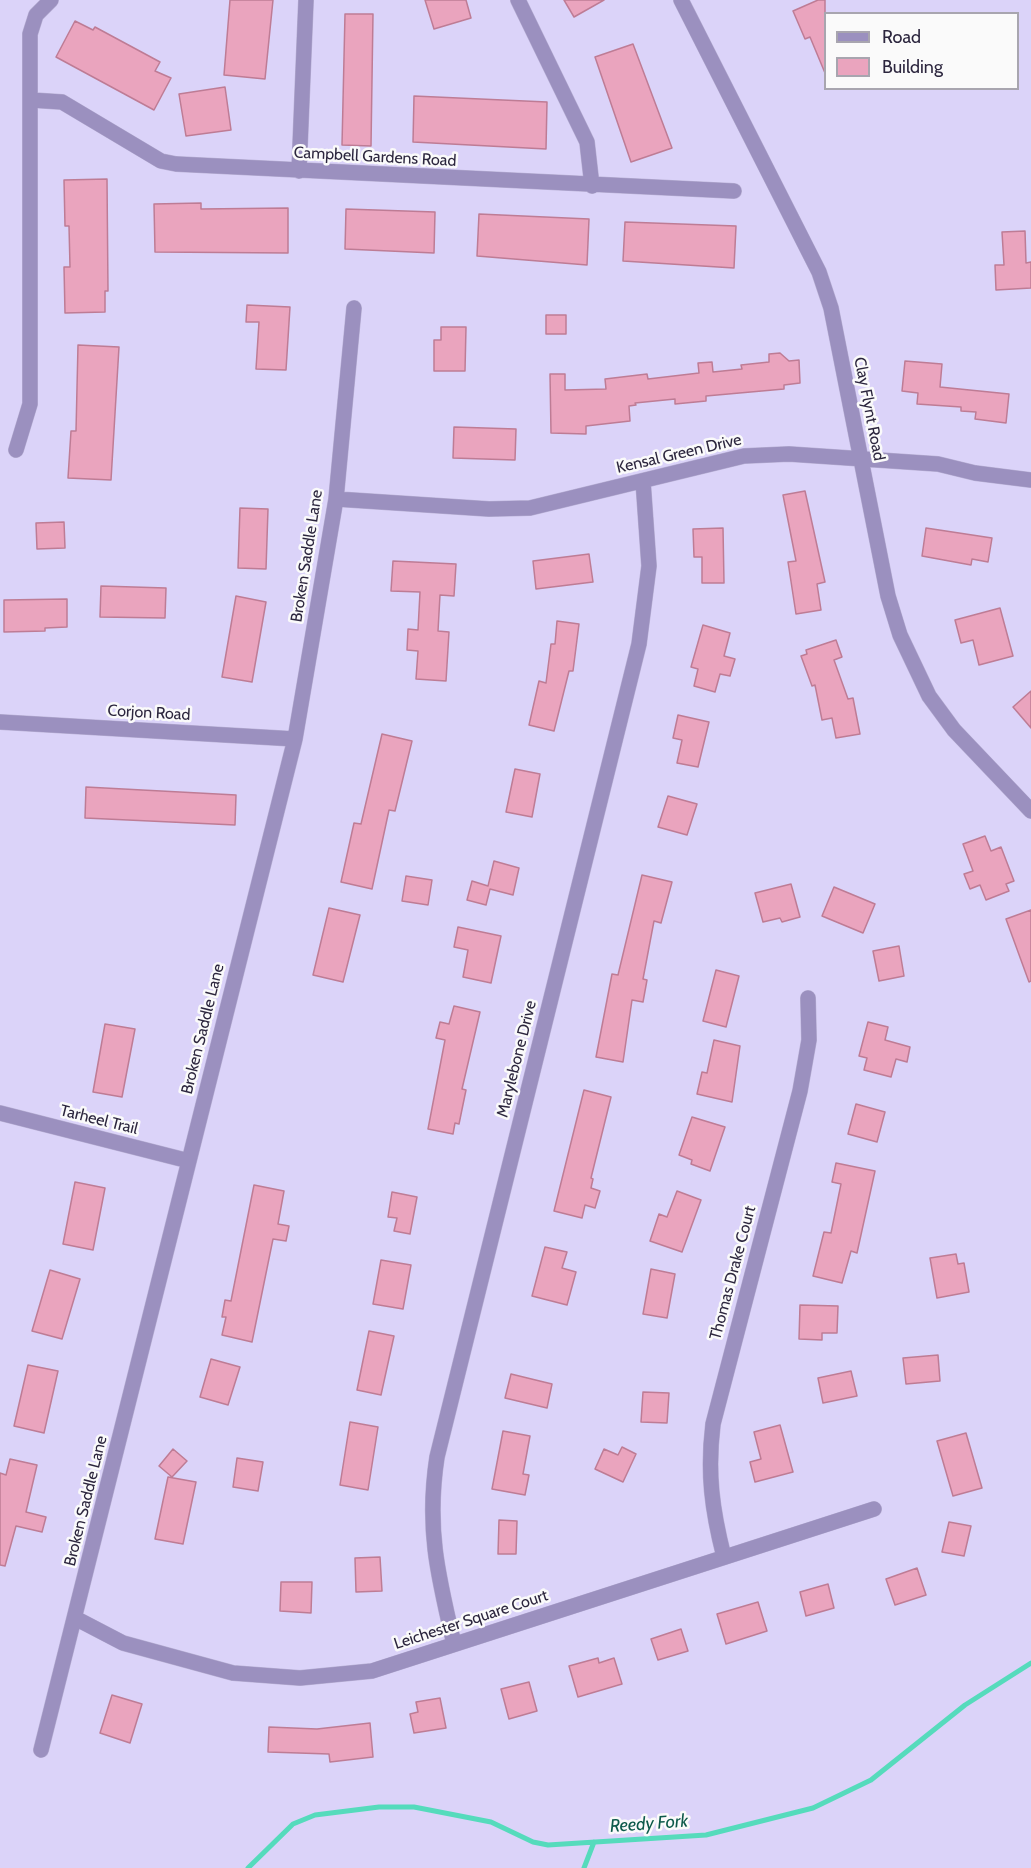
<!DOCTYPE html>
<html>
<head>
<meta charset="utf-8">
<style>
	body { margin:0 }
	#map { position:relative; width:1031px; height:1868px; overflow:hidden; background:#dbd3f9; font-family:Cabin,sans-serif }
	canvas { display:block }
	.legend { position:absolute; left:824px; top:12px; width:195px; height:78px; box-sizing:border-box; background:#fafafa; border:2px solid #a8a5af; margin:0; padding:8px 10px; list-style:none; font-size:18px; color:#2c263e }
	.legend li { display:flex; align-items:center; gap:12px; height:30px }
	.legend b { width:30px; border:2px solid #a8a5af }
</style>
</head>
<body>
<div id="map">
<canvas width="1031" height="1868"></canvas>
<ul class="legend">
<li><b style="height:8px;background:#9b90bf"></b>Road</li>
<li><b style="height:16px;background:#eaa4be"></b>Building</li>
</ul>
</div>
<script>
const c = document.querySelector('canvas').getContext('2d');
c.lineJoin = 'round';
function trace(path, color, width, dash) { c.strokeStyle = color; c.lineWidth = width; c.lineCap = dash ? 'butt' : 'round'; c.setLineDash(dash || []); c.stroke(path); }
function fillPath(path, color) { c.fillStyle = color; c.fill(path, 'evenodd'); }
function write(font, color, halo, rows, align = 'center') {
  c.font = font + ' Cabin,sans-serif'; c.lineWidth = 5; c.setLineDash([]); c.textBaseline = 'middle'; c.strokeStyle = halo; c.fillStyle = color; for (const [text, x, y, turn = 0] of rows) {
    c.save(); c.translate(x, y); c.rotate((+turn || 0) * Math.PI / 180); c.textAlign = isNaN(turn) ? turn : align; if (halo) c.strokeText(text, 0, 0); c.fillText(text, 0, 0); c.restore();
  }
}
trace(new Path2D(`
	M248 1868 293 1824 315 1815 379 1807H414L491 1822 533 1842 548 1845 706 1835 813 1808 871 1780 965 1705 1031 1663
	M584 1868 594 1842`), '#55dbbc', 5);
const building = new Path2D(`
	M230 0H273L265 79 224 75Z
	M425 0H466L471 18 434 29Z
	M564 0H604L574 17Z
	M818 0H825V73L810 37 805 39 793 11Z
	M345 14H373L371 146 342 145Z
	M75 21 93 30 95 27 160 62 155 71 171 78 154 110 56 57Z
	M633 44 672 148 631 162 595 57Z
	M225 87 231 130 186 136 179 94Z
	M414 96 547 102 546 149 413 142Z
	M107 179 108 291H105V312L65 313 64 267H70L69 226H65L64 180Z
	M201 203V209L288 208V253L155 252 154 204Z
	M346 209 435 212 434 253 345 249Z
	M479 214 589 219 587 265 477 256Z
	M625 222 736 226 734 268 623 261Z
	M1025 231 1026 263 1031 262V288L996 290 995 265H1004L1002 232Z
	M247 305 290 307 286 370 256 369 259 322H246Z
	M546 315H566V334H546Z
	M441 327H466L465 371H434V340H441Z
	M78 345 119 347 111 480 68 478 71 431H76Z
	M780 353 789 361 799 360 800 383 784 385V389L706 396V401L675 404V399L635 403 636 405 629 406 630 421 586 426V434L551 433 550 374H565V390L606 389 605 379 647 374 648 379 699 373 698 363 712 362 713 372 742 369 741 365 769 362V354Z
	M905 361 942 364 940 387 1009 394 1006 423 975 419 976 412 961 411V407L917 404 918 393 902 391Z
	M454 427 516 429 515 460 453 458Z
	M805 491 825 582 817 584 821 610 796 614 788 562 796 561 783 495Z
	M240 508 268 509 266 569 238 568Z
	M64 522 65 548 37 549 36 523Z
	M723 528 724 583H702V557H694L693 529Z
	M926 528 992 538 988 562 972 559 971 565 922 556Z
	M589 554 593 582 536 589 533 561Z
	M393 561 456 564 454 596 440 595 438 631 449 632 446 681 416 679 418 651 407 650 408 629 418 630 420 592 391 591Z
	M101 586 166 588 165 618 100 617Z
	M236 596 266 602 252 682 222 677Z
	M67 599V627L45 628V631L4 632V600Z
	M1000 608 1013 656 979 665 973 640 961 643 955 620Z
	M557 621 579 624 573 671H569L554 731 529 725 539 681 546 683 551 644H555Z
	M703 625 730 633 724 656 735 659 730 676 720 674 715 692 694 686 698 669 691 667Z
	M836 640 842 657 834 660 848 699 853 698 860 734 836 738 832 718 822 720 815 685 812 686 801 656 807 654 806 650Z
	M1031 691V728L1013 707Z
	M678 715 709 722 698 767 677 763 682 740 673 738Z
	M382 734 412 741 395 811 389 810 372 889 341 882 354 823 361 824Z
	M515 769 540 774 532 817 506 812Z
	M86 787 236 795 235 825 85 818Z
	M668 796 697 804 687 835 658 827Z
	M985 836 991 851 1001 847 1014 881 1006 884 1009 891 986 900 980 885 970 889 964 874 973 871 963 844Z
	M494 861 519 868 513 895 490 889 486 905 467 900 472 881 488 886Z
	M642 875 672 882 661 923 654 921 643 979 647 980 643 1002 632 1000 623 1062 596 1057 612 974 618 975Z
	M406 876 432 880 428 905 402 901Z
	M791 884 800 917 782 922 780 918 763 922 755 893Z
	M834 887 875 904 863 933 822 916Z
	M329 908 360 915 343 982 313 975Z
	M1031 910V981L1029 982 1006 919Z
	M458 927 501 936 491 983 463 977 468 950 454 947Z
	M899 946 904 976 879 981 873 951Z
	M716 970 739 976 726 1027 703 1021Z
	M454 1006 480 1012 462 1089 466 1090 459 1124 455 1123 453 1134 428 1129 445 1040 436 1038 440 1022 449 1024Z
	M868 1022 888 1027 885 1040 910 1047 907 1062 896 1059 891 1077 864 1070 867 1058 859 1056Z
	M105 1024 135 1029 122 1097 93 1092Z
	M714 1040 740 1046 732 1102 697 1094 702 1072 707 1073Z
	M584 1090 611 1097 591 1178 593 1179 591 1188 600 1191 595 1208 585 1205 582 1218 554 1211Z
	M856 1104 885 1112 877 1142 848 1134Z
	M692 1117 725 1127 710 1171 691 1164 692 1160 679 1155Z
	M836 1163 875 1171 857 1253 851 1251 842 1283 813 1276 824 1232 831 1233 841 1184 832 1182Z
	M75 1182 105 1188 93 1250 63 1244Z
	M254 1185 284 1191 278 1224 289 1226 286 1241 273 1239 252 1342 222 1335 226 1317H222L225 1300 231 1301Z
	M677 1191 701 1200 682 1252 650 1241 659 1214 667 1217Z
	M392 1192 417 1197 410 1234 394 1231 397 1218 388 1217Z
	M545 1247 567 1252 562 1268 576 1272 567 1305 532 1296Z
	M956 1254 958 1264 964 1263 969 1292 937 1298 930 1258Z
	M381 1260 411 1265 403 1309 373 1304Z
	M651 1269 675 1274 667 1318 643 1314Z
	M50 1270 80 1279 62 1339 32 1331Z
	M800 1305 838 1306 837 1333H822V1340L799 1339Z
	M369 1331 394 1336 381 1395 357 1390Z
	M938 1355 940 1381 906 1384 903 1358Z
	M211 1359 240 1367 228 1405 200 1397Z
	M28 1365 58 1371 44 1433 14 1426Z
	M851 1371 857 1396 823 1403 818 1378Z
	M511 1374 552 1384 547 1408 505 1398Z
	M643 1392 669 1393 667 1423 641 1422Z
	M350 1422 378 1427 368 1490 340 1485Z
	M780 1425 793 1472 755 1482 750 1462 761 1459 754 1432Z
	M503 1431 530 1436 523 1474 529 1475 525 1495 492 1489Z
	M966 1433 982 1488 953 1496 937 1441Z
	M622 1447 636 1454 623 1482 595 1469 604 1449 618 1455Z
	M173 1449 187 1461 172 1477 159 1466Z
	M237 1458 263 1462 258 1491 233 1487Z
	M10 1459 37 1465 26 1512 46 1517 42 1532 16 1526 5 1566 0 1565V1473L6 1475Z
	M168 1477 196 1482 183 1544 155 1539Z
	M499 1520 517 1521 516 1554H498Z
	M949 1522 971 1526 964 1556 942 1552Z
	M380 1557 382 1591 356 1592 355 1558Z
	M917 1568 926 1595 895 1605 886 1579Z
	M281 1582H312L311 1613 280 1611Z
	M828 1584 834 1608 806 1616 800 1592Z
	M758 1602 767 1631 726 1644 717 1614Z
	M681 1629 688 1651 658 1660 651 1639Z
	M598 1658 599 1663 614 1658 622 1684 578 1697 569 1666Z
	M529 1682 537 1711 509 1719 501 1689Z
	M112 1695 142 1704 130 1743 100 1733Z
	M440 1698 446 1728 414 1733 410 1714 418 1712 416 1702Z
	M370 1723 373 1757 330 1762 329 1754 268 1752 269 1727 317 1729Z`);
fillPath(building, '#eaa4be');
trace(building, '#be7c95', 1.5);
const minor = new Path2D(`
	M518 0 587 142 592 186
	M681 0 819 272 831 308 888 596 900 635 929 696 954 730 1031 811
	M31 100 62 102 161 161 176 164 734 191
	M299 171 306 0
	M16 450 30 404V34L36 15 51 0
	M336 499 489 509 530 508 744 456 789 454 938 464 975 473 1031 480
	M0 722 295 739
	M0 1113 189 1161
	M724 1557C712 1510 707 1473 713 1424L800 1091 809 1040 808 998
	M75 1618 123 1643 233 1673 300 1678 372 1671 874 1509
	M454 1644C438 1576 426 1528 437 1457L639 644 649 566 643 481
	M41 1750 295 739 336 499 354 308`);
trace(minor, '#b8b0d4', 16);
trace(minor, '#9b90bf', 15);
write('16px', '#2c263e', '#fafafa', [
	["Campbell Gardens Road",375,157,3],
	["Clay Flynt Road",869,409,79],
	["Kensal Green Drive",679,454,-13],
	["Broken Saddle Lane",307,556,-81],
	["Corjon Road",149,713,3],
	["Broken Saddle Lane",203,1029,-76],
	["Marylebone Drive",517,1059,-76],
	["Tarheel Trail",99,1120,14],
	["Thomas Drake Court",733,1273,-75],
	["Broken Saddle Lane",86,1501,-76],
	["Leichester Square Court",471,1620,-18]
]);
write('italic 18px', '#0c594a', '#fafafa', [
	["Reedy Fork",649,1824,-4]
]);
</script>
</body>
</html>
